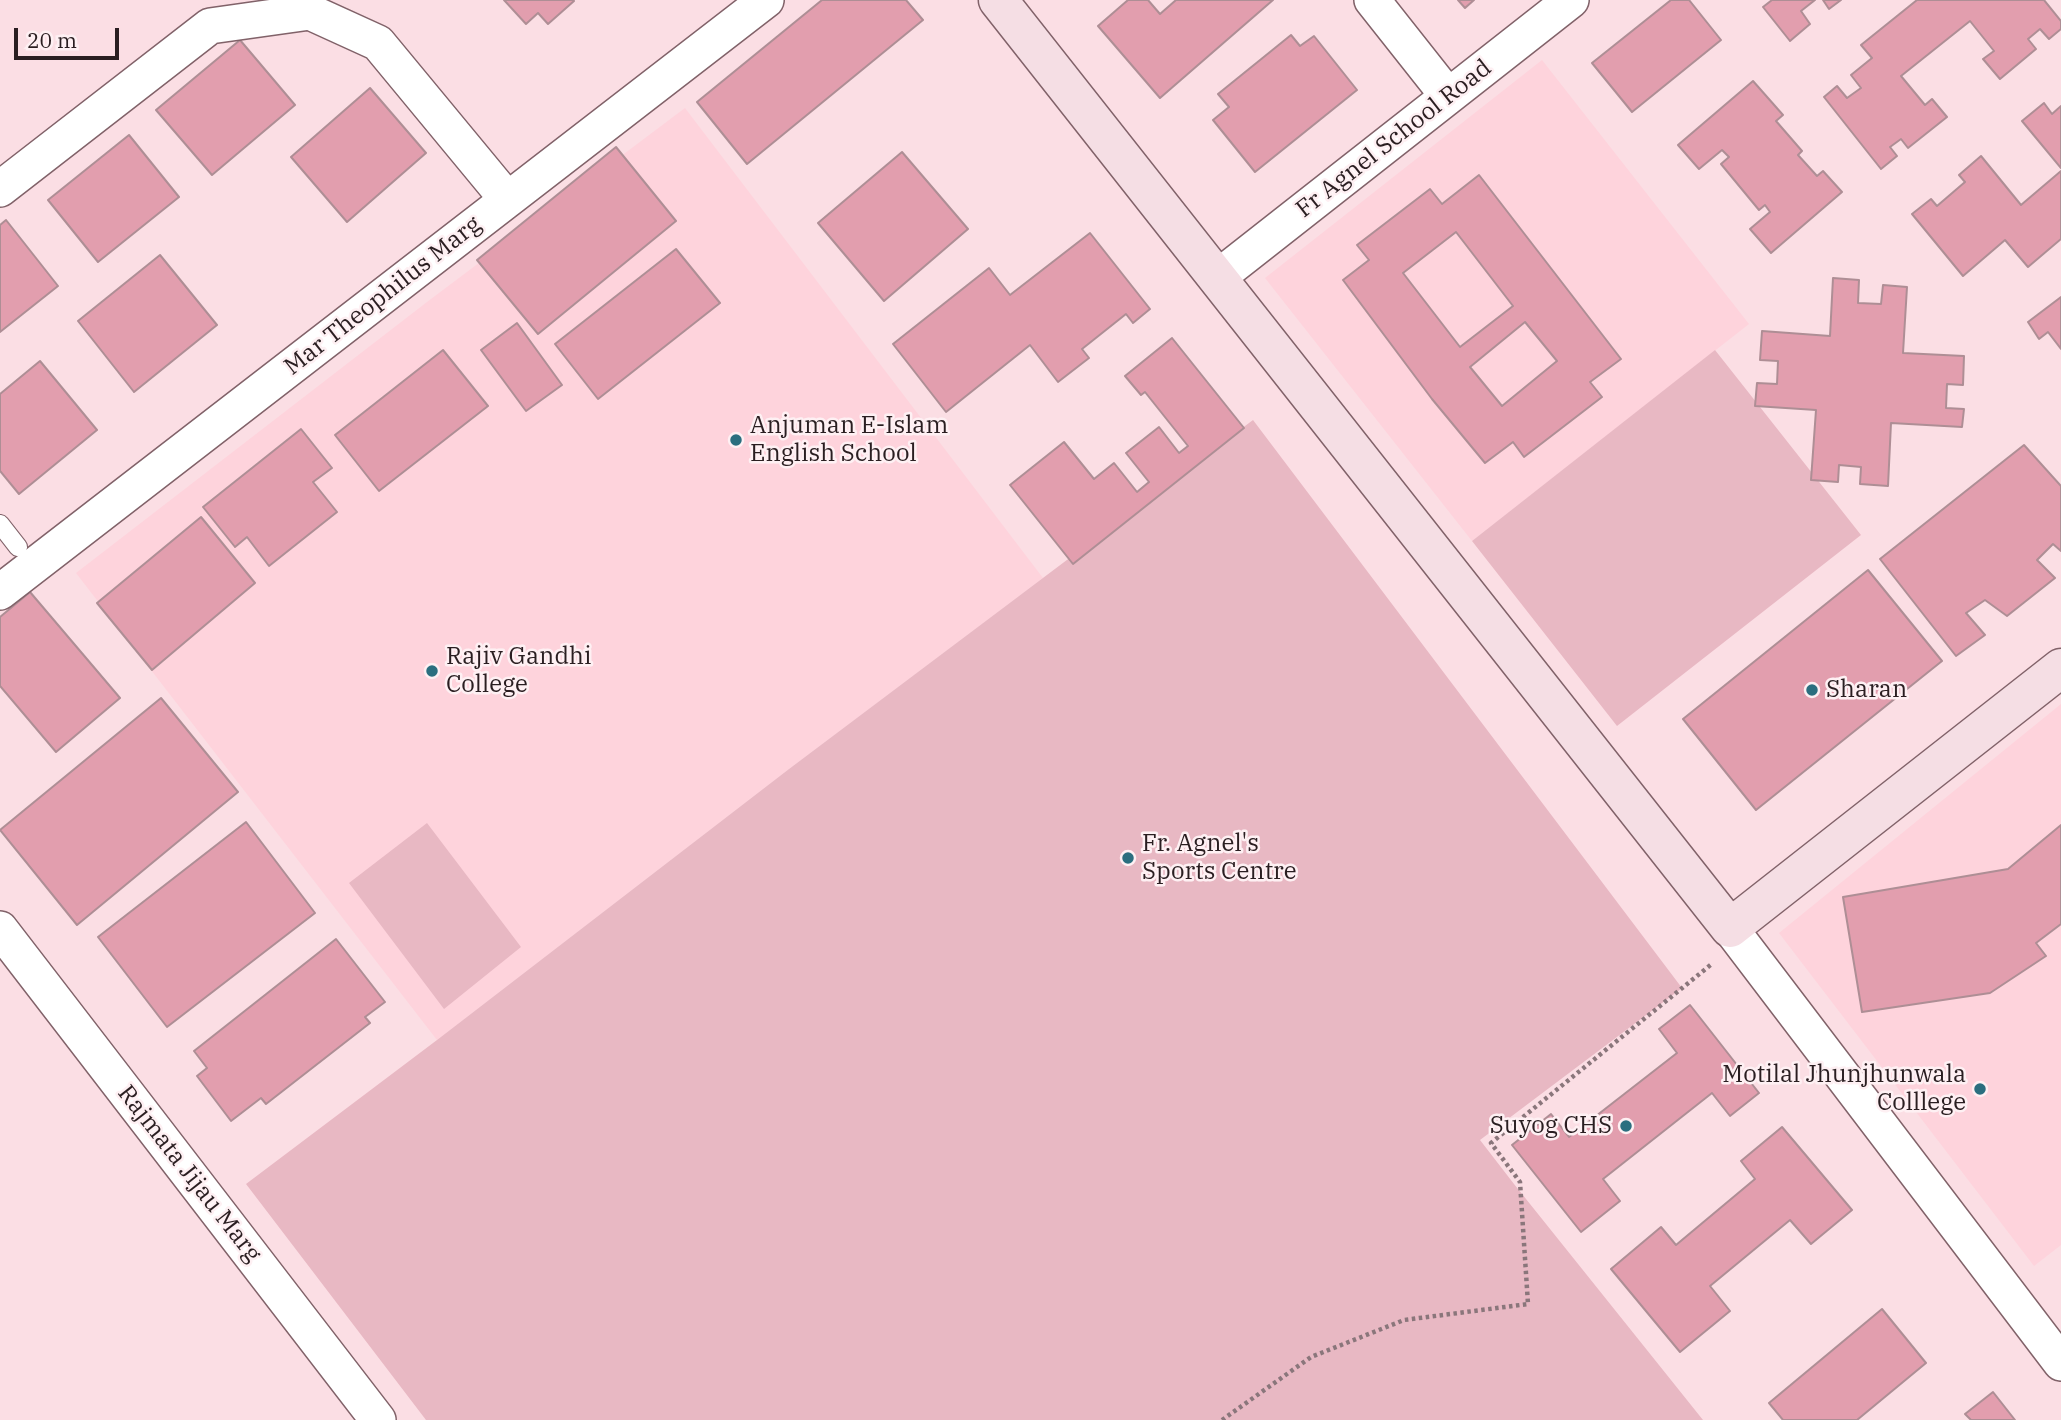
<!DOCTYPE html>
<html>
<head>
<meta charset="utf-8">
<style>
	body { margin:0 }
	#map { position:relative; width:2061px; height:1420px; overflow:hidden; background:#fbdee4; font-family:"IBM Plex Serif",serif }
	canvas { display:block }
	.scale { position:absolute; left:14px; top:28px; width:105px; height:32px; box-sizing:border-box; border:4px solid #2a1e21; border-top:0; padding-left:9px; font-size:21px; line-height:24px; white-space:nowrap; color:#2a1e21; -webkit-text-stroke:5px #fef0f3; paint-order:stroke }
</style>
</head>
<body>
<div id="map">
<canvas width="2061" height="1420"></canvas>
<div class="scale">20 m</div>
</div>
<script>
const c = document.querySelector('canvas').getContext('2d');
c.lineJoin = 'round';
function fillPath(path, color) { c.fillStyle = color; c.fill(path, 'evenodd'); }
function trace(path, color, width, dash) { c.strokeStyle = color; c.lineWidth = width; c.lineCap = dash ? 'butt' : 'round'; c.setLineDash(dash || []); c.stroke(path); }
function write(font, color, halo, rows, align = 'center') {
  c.font = font + ' "IBM Plex Serif",serif'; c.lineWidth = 5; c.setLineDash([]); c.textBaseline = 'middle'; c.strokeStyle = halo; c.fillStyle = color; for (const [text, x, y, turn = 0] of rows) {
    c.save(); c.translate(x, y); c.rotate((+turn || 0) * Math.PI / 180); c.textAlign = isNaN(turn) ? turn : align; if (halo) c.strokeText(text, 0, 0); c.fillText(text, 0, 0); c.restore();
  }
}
fillPath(new Path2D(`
	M1542 60 1749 324 1472 541 1265 278Z
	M685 108 1043 578 789 769 437 1040 76 573 427 302Z
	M2061 704V1245L2034 1266 1779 933Z`), '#fed3dc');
fillPath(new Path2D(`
	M1715 350 1861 535 1617 726 1472 541Z
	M1253 420 1682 988 1480 1140 1514 1184 1703 1420H426L246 1184 437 1040 789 769Z
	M427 823 521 947 444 1009 349 883Z`), '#e8b8c3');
const building = new Path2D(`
	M504 0H573L574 1 548 24 538 13 526 24Z
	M822 0H906L923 20 747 164 697 102Z
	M1128 0H1148L1160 14 1176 0H1273L1160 98 1098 26Z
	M1458 0H1474L1465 8Z
	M1671 0H1689L1721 40 1632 112 1592 63Z
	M1772 0H1815L1801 11 1810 24 1790 41 1763 7Z
	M1823 0H1841L1829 9Z
	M1917 0H2044L2061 21V29L2049 39 2040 29 2028 39 2036 49 2000 79 1983 59 1994 51 1970 21 1901 76 1925 105 1932 99 1947 117 1908 148 1901 139 1890 147 1897 156 1881 169 1824 97 1837 86 1847 98 1861 88 1851 75 1872 58 1861 45Z
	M1291 35 1300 46 1314 36 1357 90 1255 172 1213 120 1229 107 1218 94Z
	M240 40 295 105 212 175 156 110Z
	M1753 81 1783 115 1776 121 1802 151 1798 155 1817 176 1823 171 1842 192 1771 253 1750 229 1770 212 1765 205 1759 210 1721 164 1729 157 1722 150 1699 169 1678 145Z
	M370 88 426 153 347 222 291 157Z
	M2044 103 2052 114 2061 106V168L2022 121Z
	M129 135 179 197 98 262 48 200Z
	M616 147 676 221 538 334 477 260Z
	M902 152 968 229 884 301 818 223Z
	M1981 156 2021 205 2061 171V239L2028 267 2005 240 1963 276 1912 214 1931 199 1937 206 1965 182 1959 175Z
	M1479 175 1621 359 1590 382 1602 397 1524 457 1513 442 1485 463 1432 399 1343 280 1369 260 1357 245 1430 189 1442 204ZM1456 232 1513 306 1460 347 1403 273ZM1525 322 1557 361 1502 406 1470 367Z
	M6 220 58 286 0 332V225Z
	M1090 233 1150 309 1133 323 1126 314 1082 349 1089 358 1058 382 1030 345 946 412 893 344 989 268 1010 295Z
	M676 249 720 303 598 399 555 344Z
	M160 255 217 325 134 392 78 321Z
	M1833 278 1859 280 1858 303 1881 304 1883 285 1907 287 1903 353 1964 356 1963 385 1947 384 1946 408 1964 409 1962 427 1891 423 1888 486 1860 484 1861 467 1839 465 1838 482 1811 480 1816 410 1755 406 1757 383 1777 384 1778 361 1760 360 1762 331 1830 336Z
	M2061 297V349L2048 332 2039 339 2028 322Z
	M517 323 562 385 526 411 481 350Z
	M1172 338 1244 428 1073 564 1010 485 1064 442 1094 479 1114 463 1137 492 1149 482 1126 453 1159 427 1179 453 1188 446 1145 392 1141 395 1125 376Z
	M443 350 488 406 379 491 335 435Z
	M40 361 97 430 19 494 0 471V394Z
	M301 429 332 468 313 482 337 512 269 566 247 537 235 547 203 507Z
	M2024 445 2061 486V551L2053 544 2037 560 2055 578 2007 616 1985 600 1966 613 1985 635 1956 656 1880 559Z
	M201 517 255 583 152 670 97 603Z
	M1868 570 1942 661 1756 810 1683 719Z
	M30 592 120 698 56 752 0 686V617Z
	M161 698 238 792 77 925 0 830Z
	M246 822 315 913 167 1027 98 937Z
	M2061 825V924L2036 943 2046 956 1990 993 1862 1012 1843 897 2008 869Z
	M336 939 385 1002 365 1017 370 1023 266 1104 261 1098 231 1121 197 1076 207 1068 194 1051Z
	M1690 1005 1759 1093 1730 1116 1712 1093 1603 1179 1620 1201 1581 1232 1512 1145 1551 1114 1569 1137 1677 1053 1659 1029Z
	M1782 1127 1852 1210 1811 1244 1790 1220 1710 1286 1730 1311 1680 1352 1611 1269 1661 1227 1676 1245 1755 1179 1741 1161Z
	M1882 1309 1926 1363 1857 1420H1783L1769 1403Z
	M1993 1392 2015 1420H1971L1965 1414Z`);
fillPath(building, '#e29eae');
trace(building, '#ae8e95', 2);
const lane = new Path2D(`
	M0 524 18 547`);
const street = new Path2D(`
	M1372 0 1448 96
	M0 189 210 26 310 12 378 43 507 199
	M1217 278 1571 0
	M0 592 766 0
	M1730 928 2061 1363
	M0 929 378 1420`);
const secondary = new Path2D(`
	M998 0 1730 928 2061 668`);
trace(lane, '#816269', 20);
trace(street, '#816269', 38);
trace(secondary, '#816269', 41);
trace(new Path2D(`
	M1222 1420 1311 1357 1404 1320 1528 1304 1520 1182 1491 1143 1713 963`), '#8a767b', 4.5, [3.5, 3.5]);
trace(lane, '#fff', 18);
trace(street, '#fff', 35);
trace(secondary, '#f5dee4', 38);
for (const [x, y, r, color] of [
	[736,440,7,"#2b6e7f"],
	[432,671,7,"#2b6e7f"],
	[1812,690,7,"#2b6e7f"],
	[1128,858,7,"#2b6e7f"],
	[1980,1089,7,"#2b6e7f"],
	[1626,1126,7,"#2b6e7f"]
]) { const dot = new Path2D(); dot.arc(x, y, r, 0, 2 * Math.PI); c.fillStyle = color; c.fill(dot); trace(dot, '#fef0f3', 2.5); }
write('24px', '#2a1e21', '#fef0f3', [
	["Fr Agnel School Road",1394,139,-38],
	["Mar Theophilus Marg",383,296,-38],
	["Rajmata Jijau Marg",189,1174,52]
]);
write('24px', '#2a1e21', '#fef0f3', [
	["Anjuman E-Islam",750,426],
	["English School",750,454],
	["Rajiv Gandhi",446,657],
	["College",446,685],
	["Sharan",1826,690],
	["Fr. Agnel's",1142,844],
	["Sports Centre",1142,872],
	["Motilal Jhunjhunwala",1966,1075,"right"],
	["Colllege",1966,1103,"right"],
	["Suyog CHS",1612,1126,"right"]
], 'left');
</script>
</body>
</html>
